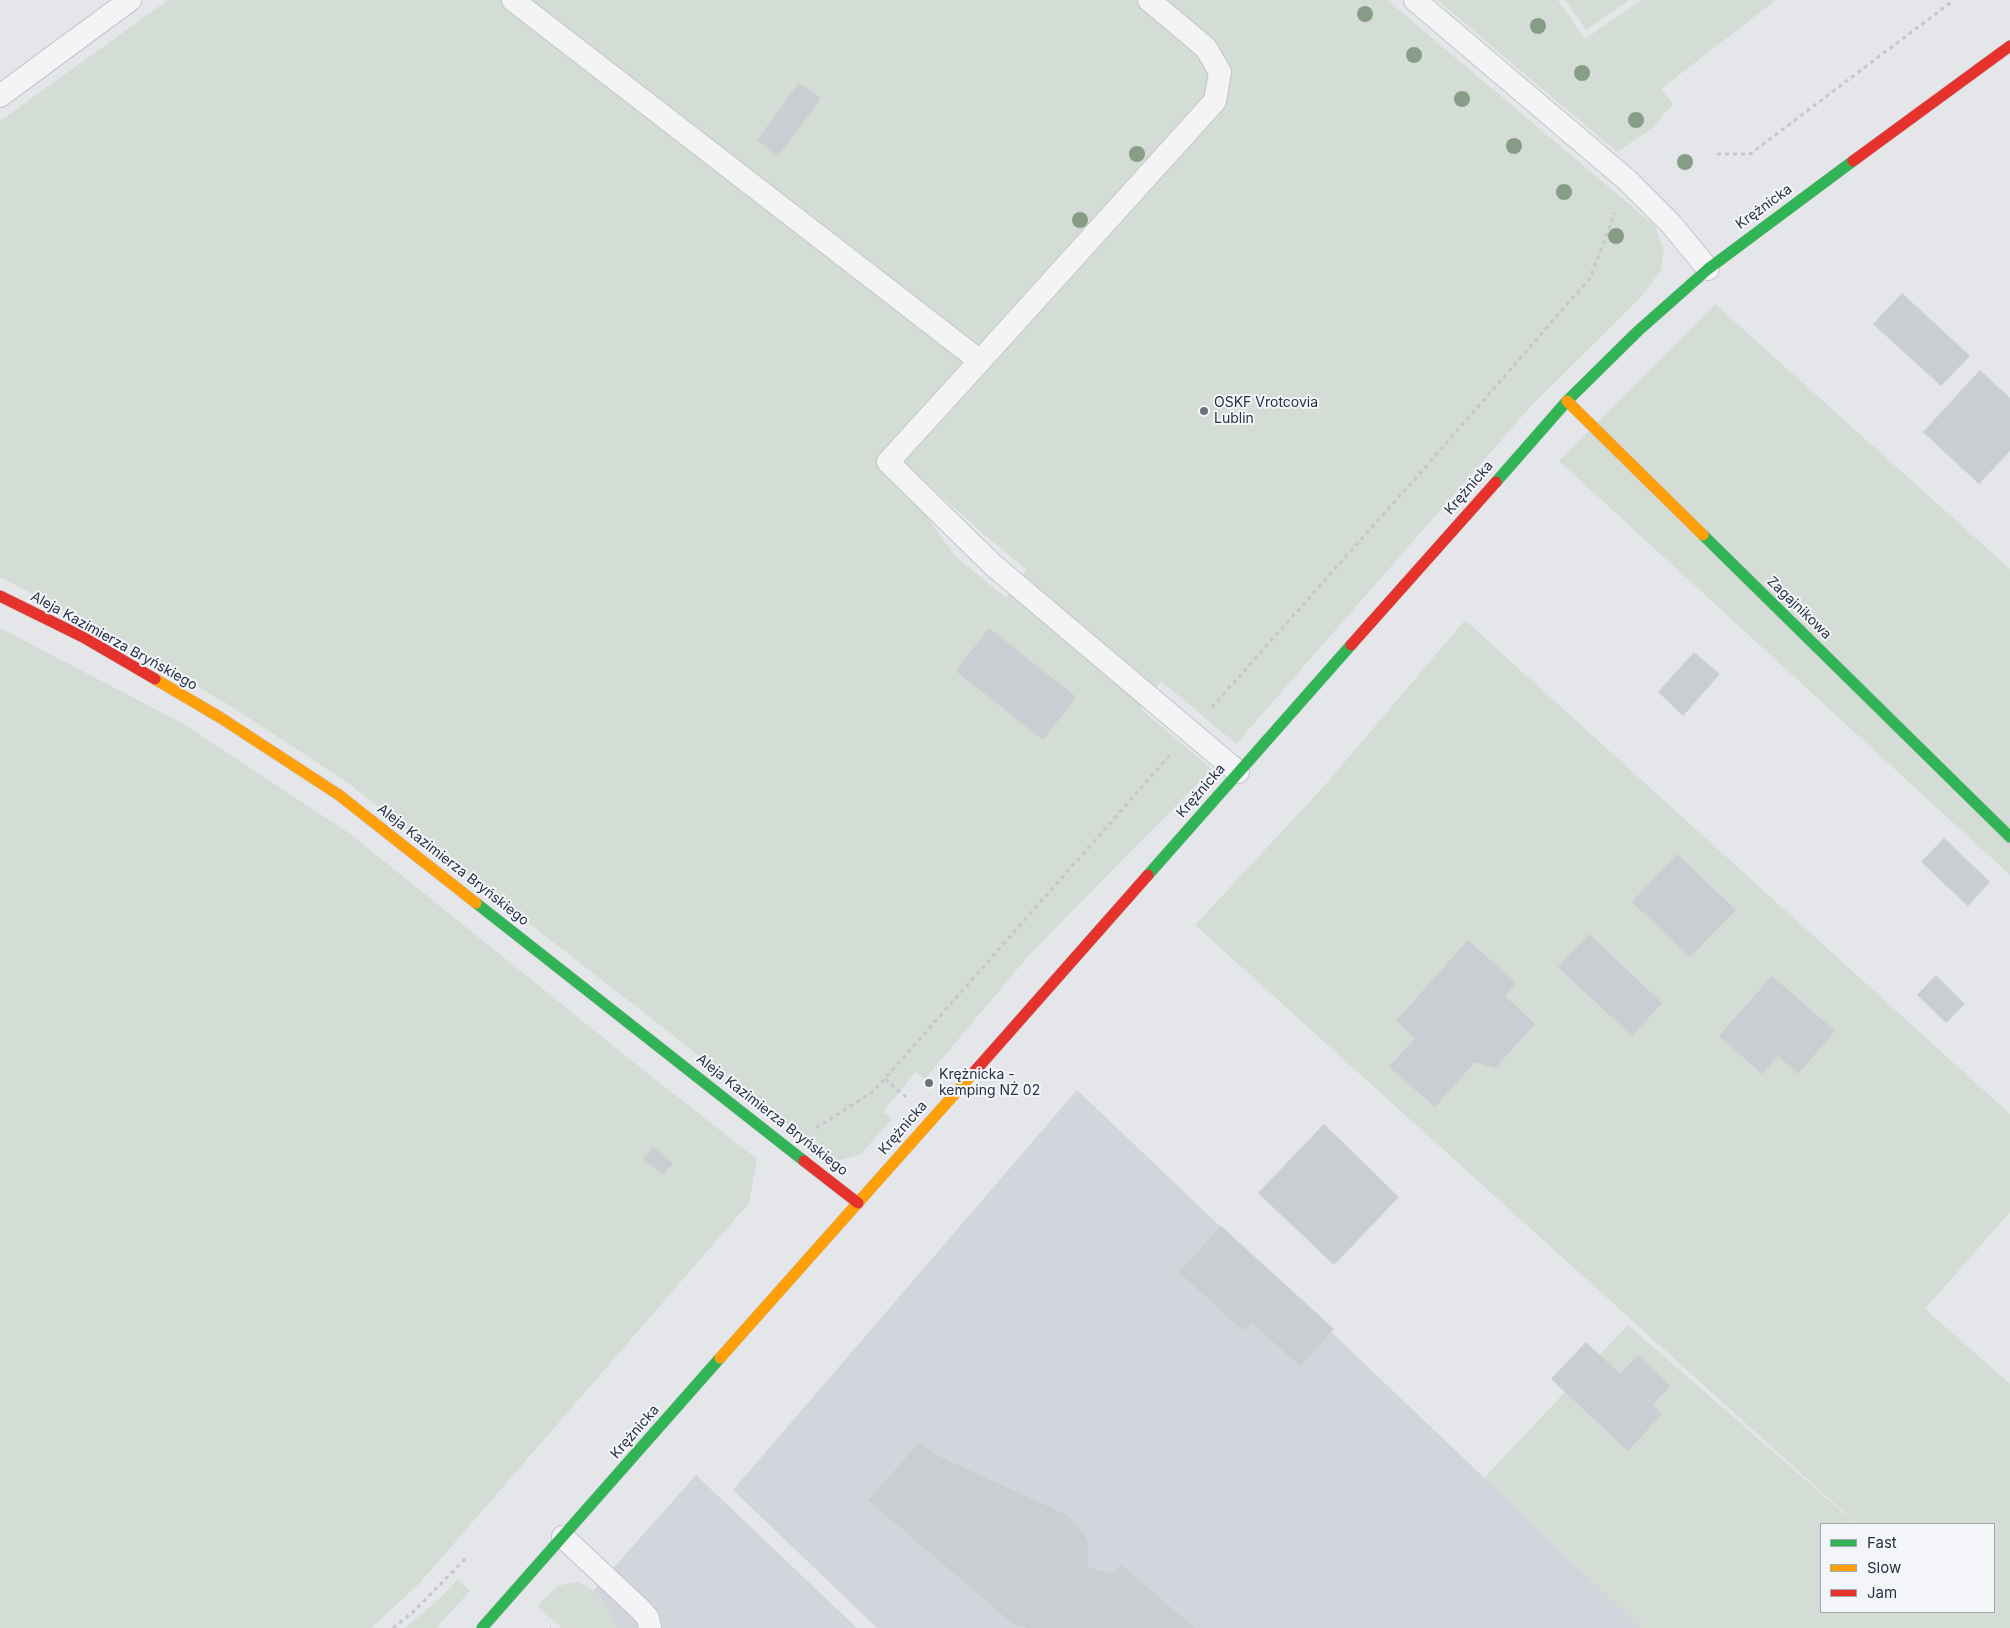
<!DOCTYPE html>
<html>
<head>
<meta charset="utf-8">
<style>
	body { margin:0 }
	#map { position:relative; width:2010px; height:1628px; overflow:hidden; background:#e5e6ea; font-family:Inter,sans-serif }
	canvas { display:block }
	.legend { position:absolute; left:1820px; top:1523px; width:175px; height:90px; box-sizing:border-box; background:#f3f5f9; border:1px solid #a2a7b1; margin:0; padding:6px 9px; list-style:none; font-size:15px; color:#293145 }
	.legend li { display:flex; align-items:center; gap:10px; height:25px }
	.legend b { width:25px; border:1px solid #a2a7b1 }
</style>
</head>
<body>
<div id="map">
<canvas width="2010" height="1628"></canvas>
<ul class="legend">
<li><b style="height:6px;background:#30b455"></b>Fast</li>
<li><b style="height:6px;background:#ff9f0a"></b>Slow</li>
<li><b style="height:6px;background:#e5322d"></b>Jam</li>
</ul>
</div>
<script>
const c = document.querySelector('canvas').getContext('2d');
c.lineJoin = 'round';
function fillPath(path, color) { c.fillStyle = color; c.fill(path, 'evenodd'); }
function trace(path, color, width, dash) { c.strokeStyle = color; c.lineWidth = width; c.lineCap = dash ? 'butt' : 'round'; c.setLineDash(dash || []); c.stroke(path); }
function write(font, color, halo, rows, align = 'center') {
  c.font = font + ' Inter,sans-serif'; c.lineWidth = 4; c.setLineDash([]); c.textBaseline = 'middle'; c.strokeStyle = halo; c.fillStyle = color; for (const [text, x, y, turn = 0] of rows) {
    c.save(); c.translate(x, y); c.rotate((+turn || 0) * Math.PI / 180); c.textAlign = isNaN(turn) ? turn : align; if (halo) c.strokeText(text, 0, 0); c.fillText(text, 0, 0); c.restore();
  }
}
fillPath(new Path2D(`
	M1077 1090 1642 1628H877L733 1490Z
	M696 1475 857 1628H560Z`), '#d3d5dd');
fillPath(new Path2D(`
	M168 0H510L980 361 888 462 955 556 1006 598 1027 570 979 530 903 463 989 359 530 0H1387L1655 226 1664 251 1661 270 1642 296 1532 405 1236 744 1161 681 1141 709 1212 769 1030 954 925 1079 916 1072 883 1112 892 1119 860 1155 835 1161 348 783 229 705 91 625 0 577V121Z
	M1437 0H1558L1585 39 1641 0H1776L1661 89 1673 104 1651 129 1617 152Z
	M1565 0H1629L1586 30Z
	M1715 304 2010 569V875L1559 461Z
	M1465 620 2010 1114V1212L1925 1309 2010 1384V1628H1642L1484 1478 1628 1325 1856 1524H1821V1612H1994V1524H1857L1195 925 1325 785Z
	M0 628 182 723 349 833 651 1076 757 1159 749 1203 418 1585 371 1628H0Z
	M458 1579 470 1591 436 1628H405L442 1596Z
	M575 1582C597 1586 610 1608 616 1628H562L537 1606 557 1586Z`), '#d4ddd5');
fillPath(new Path2D(`
	M799 83 821 98 778 156 757 140Z
	M1902 293 1970 356 1941 386 1873 324Z
	M1980 370 2010 398V451L1979 484 1923 432Z
	M989 628 1076 697 1043 740 956 671Z
	M1694 652 1720 674 1683 716 1658 692Z
	M1944 838 1990 882 1968 906 1921 862Z
	M1677 854 1736 910 1690 957 1632 902Z
	M1589 934 1662 1003 1632 1036 1558 967Z
	M1468 940 1516 983 1505 996 1535 1024 1495 1068 1475 1062 1435 1107 1389 1067 1415 1038 1396 1021Z
	M1936 975 1965 1004 1946 1023 1917 995Z
	M1772 976 1835 1031 1798 1074 1778 1056 1762 1074 1719 1036Z
	M1324 1124 1399 1197 1334 1265 1258 1193Z
	M653 1147 673 1163 663 1175 643 1159Z
	M1221 1226 1334 1329 1300 1366 1251 1322 1243 1331 1179 1272Z
	M1586 1342 1620 1374 1638 1355 1670 1386 1653 1405 1662 1414 1628 1451 1551 1379Z
	M920 1442 936 1455 1067 1515 1084 1533 1088 1544V1567L1112 1574 1121 1565 1195 1628H1028L1012 1623 868 1500Z`), '#cacdd1');
const lane = new Path2D(`
	M513 0 980 361 888 462 993 565 1238 772
	M1415 0 1627 180 1671 224 1708 269
	M0 96 130 0
	M980 361 1215 101 1220 72 1206 48 1149 0
	M563 1537 640 1609 648 1618 650 1628`);
const fast = new Path2D(`
	M1496 482 1567 401 1638 331 1708 269 1853 161
	M1703 535 2010 837
	M1148 875 1351 645
	M476 903 804 1161
	M482 1628 720 1358`);
const slow = new Path2D(`
	M1567 401 1703 535
	M155 679 221 718 339 795 476 903
	M720 1358 975 1071`);
const jam = new Path2D(`
	M1853 161 2010 46
	M0 596 83 637 155 679
	M1351 645 1496 482
	M975 1071 1148 875
	M804 1161 858 1203`);
trace(lane, '#c3c4c8', 24);
trace(fast, '#c3c4c8', 12);
trace(slow, '#c3c4c8', 12);
trace(jam, '#c3c4c8', 12);
trace(new Path2D(`
	M1717 154H1750L1954 0
	M1212 707 1422 471 1590 278 1615 213
	M885 1079 906 1097
	M816 1128 874 1091 1170 755
	M393 1628 413 1612 466 1558
	M550 1628H551`), '#c6c7cb', 3, [4, 4]);
trace(lane, '#f4f4f6', 22);
trace(fast, '#30b455', 11);
trace(slow, '#ff9f0a', 11);
trace(jam, '#e5322d', 11);
c.fillStyle = '#879d87';
for (const [x, y] of [
	[1365,14],
	[1538,26],
	[1414,55],
	[1582,73],
	[1462,99],
	[1636,120],
	[1514,146],
	[1137,154],
	[1685,162],
	[1564,192],
	[1080,220],
	[1616,236]
]) { c.beginPath(); c.arc(x, y, 8, 0, 2 * Math.PI); c.fill(); }
for (const [x, y, r, color] of [
	[1204,411,5,"#6b707f"],
	[929,1083,5,"#6b707f"]
]) { const dot = new Path2D(); dot.arc(x, y, r, 0, 2 * Math.PI); c.fillStyle = color; c.fill(dot); trace(dot, '#f3f5f9', 2); }
write('14px', '#293145', '#f3f5f9', [
	["Krężnicka",1764,207,-36],
	["Krężnicka",1469,488,-49],
	["Zagajnikowa",1799,608,44],
	["Aleja Kazimierza Bryńskiego",114,641,29],
	["Krężnicka",1201,791,-49],
	["Aleja Kazimierza Bryńskiego",453,865,38],
	["Aleja Kazimierza Bryńskiego",772,1115,38],
	["Krężnicka",903,1128,-49],
	["Krężnicka",635,1432,-49]
]);
write('14px', '#293145', '#f3f5f9', [
	["OSKF Vrotcovia",1214,403],
	["Lublin",1214,419],
	["Krężnicka -",939,1075],
	["kemping NŻ 02",939,1091]
], 'left');
</script>
</body>
</html>
